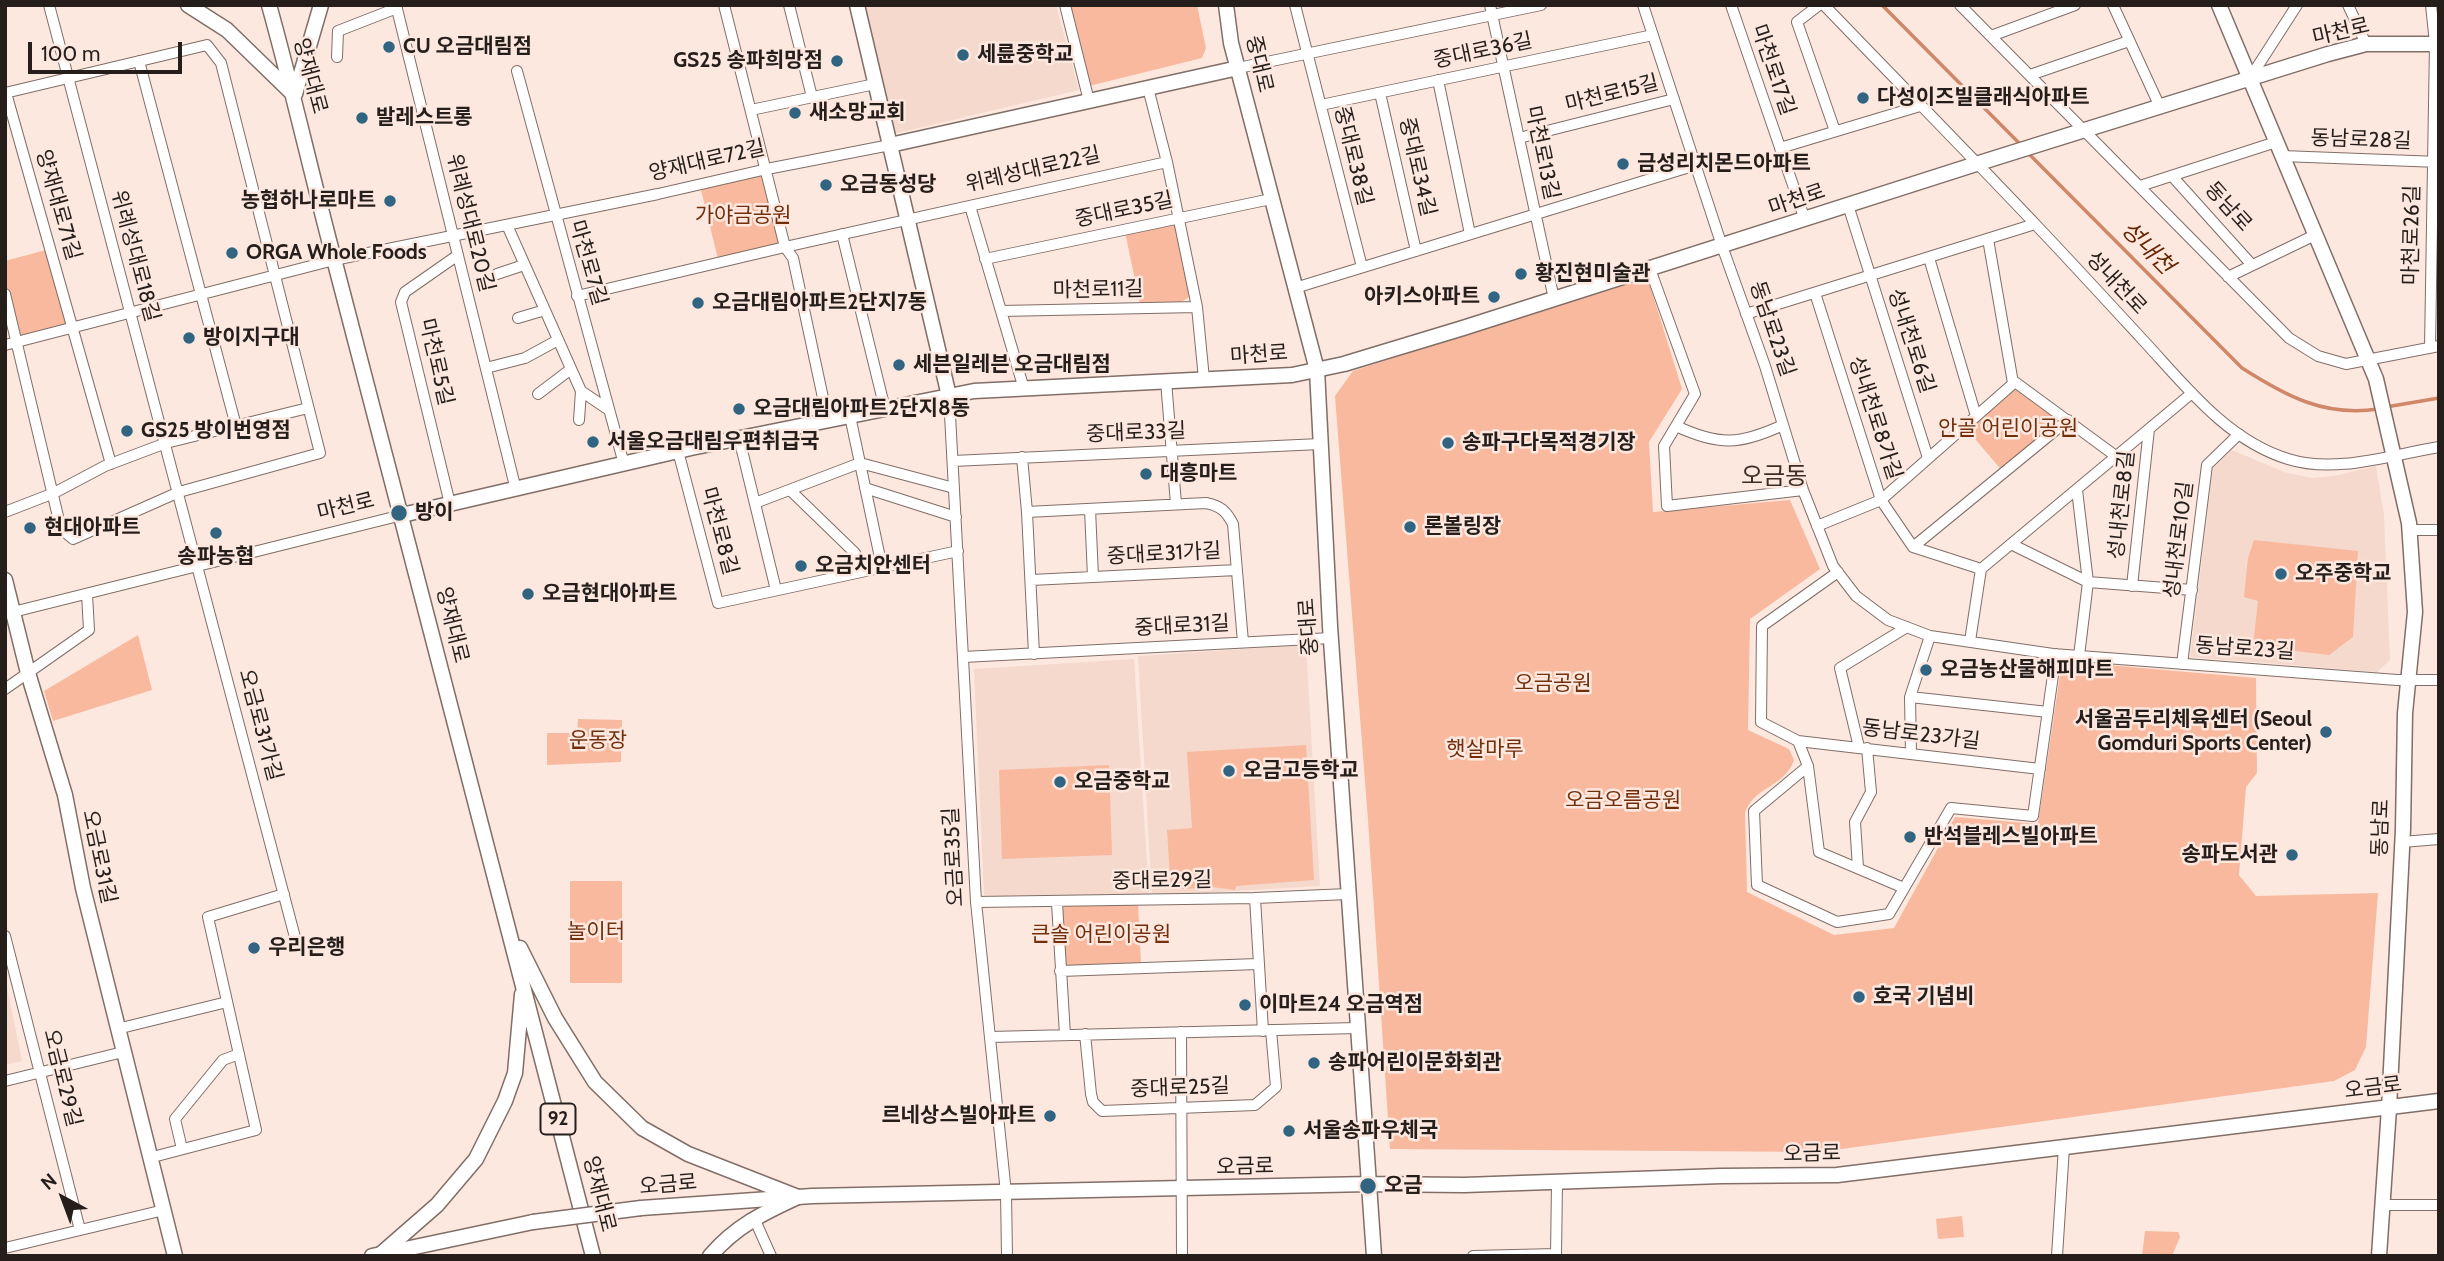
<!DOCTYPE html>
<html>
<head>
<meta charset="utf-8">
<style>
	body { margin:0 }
	#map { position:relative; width:2444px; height:1261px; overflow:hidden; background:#fde8e0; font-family:Cabin,sans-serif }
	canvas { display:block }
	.frame { position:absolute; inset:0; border:7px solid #251e1b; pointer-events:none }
	.north { position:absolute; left:28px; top:1163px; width:70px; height:70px; -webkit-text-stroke:5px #fde8e0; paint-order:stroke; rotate:319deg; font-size:19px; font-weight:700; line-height:28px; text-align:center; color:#251e1b }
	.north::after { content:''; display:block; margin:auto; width:24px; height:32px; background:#251e1b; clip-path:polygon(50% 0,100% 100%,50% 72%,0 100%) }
	.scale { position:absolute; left:28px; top:42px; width:154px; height:32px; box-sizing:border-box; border:4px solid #251e1b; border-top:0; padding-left:9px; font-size:21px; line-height:24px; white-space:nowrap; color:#251e1b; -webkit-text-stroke:5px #fde8e0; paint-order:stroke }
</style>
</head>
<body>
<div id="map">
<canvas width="2444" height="1261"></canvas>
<div class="frame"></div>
<div class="north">N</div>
<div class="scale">100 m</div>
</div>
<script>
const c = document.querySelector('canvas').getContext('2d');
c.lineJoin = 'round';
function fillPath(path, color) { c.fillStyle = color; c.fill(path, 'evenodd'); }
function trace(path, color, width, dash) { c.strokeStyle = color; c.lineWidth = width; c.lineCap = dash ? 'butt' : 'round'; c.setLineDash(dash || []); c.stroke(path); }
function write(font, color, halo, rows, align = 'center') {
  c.font = font + ' Cabin,"Noto Sans KR",sans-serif'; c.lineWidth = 5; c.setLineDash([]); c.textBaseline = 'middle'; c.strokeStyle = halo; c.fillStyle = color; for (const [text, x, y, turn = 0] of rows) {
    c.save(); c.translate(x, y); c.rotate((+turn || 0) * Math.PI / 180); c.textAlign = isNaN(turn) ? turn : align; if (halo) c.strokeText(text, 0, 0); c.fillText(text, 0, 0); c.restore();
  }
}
fillPath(new Path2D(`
	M863 5H1056L1079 90 893 134Z
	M2232 450 2284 472 2312 478 2334 476 2376 466 2384 515 2390 660 2377 672 2190 657 2213 468Z
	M1306 645 1320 886 1152 896 1138 656Z
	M1134 659 1149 895 984 897 974 669Z
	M5 978 22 1061 5 1065Z`), '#f5d9cd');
fillPath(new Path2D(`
	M1068 5H1197L1206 48 1202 58 1089 86Z
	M767 169 785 247 719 263 700 186Z
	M1175 221 1191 296 1181 302 1140 304 1125 232Z
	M46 250 67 328 21 340 5 281V261Z
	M1647 276 1682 389 1649 442 1653 512 1790 500 1820 569 1750 619 1748 730 1789 749 1794 760C1785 787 1755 786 1745 812L1747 892 1834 935 1894 928 1955 817 2038 824 2062 661 2256 678 2257 773 2246 787 2239 875 2256 896 2378 893 2366 1047 2355 1070 2334 1081 1820 1152 1390 1149 1368 820 1335 396 1353 371Z
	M2013 383 2068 420 2004 473 1964 426Z
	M2254 540 2358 551 2353 637 2329 655 2253 646 2258 601 2244 597 2248 558Z
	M138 635 152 690 53 721 44 691Z
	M578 719 622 720 621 762 547 765V733H577Z
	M1306 745 1314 880 1236 886 1235 890 1212 887 1171 890 1167 830 1192 828 1187 752Z
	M1109 765 1112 855 1002 859 999 770Z
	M570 881H622V983H570Z
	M1138 902 1141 964 1063 968 1060 906Z
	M1962 1216 1964 1237 1938 1239 1936 1219Z
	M2145 1231 2178 1232 2180 1237 2172 1256H2142Z`), '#f8b99e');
trace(new Path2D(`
	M1882 5 2022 146
	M2027 152 2242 368C2286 396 2324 417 2378 409
	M2386 407 2439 398`), '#cf8767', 3.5);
const street = new Path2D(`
	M49 5 296 941
	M396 5 516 490
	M724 5 785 247 793 258 828 421
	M789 5 812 97
	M1065 5 1089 101
	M1295 5 1362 267
	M1490 5 1554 299
	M1643 5 1722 246 1765 366 1803 490 1833 566 1856 596 1888 620 1930 636 2053 654 2397 680H2439
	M1731 5 1805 220
	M1819 5 1797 22 1835 131
	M1824 5C1895 79 1967 152 2037 226 2073 264 2107 301 2142 339 2184 384 2226 440 2288 459 2336 474 2389 455 2439 447
	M1960 5 2289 338 2318 356 2346 364 2439 346
	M2113 5 2160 107
	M2348 5 2366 44
	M1991 36 2075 5
	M337 57 338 31 397 8
	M139 61 236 426
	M1238 68 1541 5
	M517 71 624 464
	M2030 75 2129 41
	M2250 78 2297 5
	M1438 80 1470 234
	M1148 88 1167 162 1197 307 1204 379
	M5 93 207 45 221 63 320 453 179 492 73 539 61 529 5 294
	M6 93 111 464
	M1380 93 1416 251
	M1321 105 1653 35
	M751 110 875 84
	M1519 138 1674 99
	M1780 148 1920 106
	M2282 156 2439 162
	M2172 176 2252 265
	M2140 186 2276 142
	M1848 205 1928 458
	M970 206 1024 389
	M507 225 581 391 609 410
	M842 234 885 409
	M1988 239 2013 383
	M1929 258 1976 416
	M985 259 1271 199
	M1650 269 1695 394 1664 446 1667 506 1803 490
	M497 274 524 265
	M2228 277 2315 235
	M1295 288 1696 165
	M1815 293 1881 500 1913 547 1981 569
	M577 296 785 247 1167 162
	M1001 311 1197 307
	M1746 314 2035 224
	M518 318 545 310
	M5 345 334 260 658 194 767 169 890 145
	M2430 348 2435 43 2431 5
	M486 368 525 358 558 340
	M1166 381 1176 504
	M538 394 571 369
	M949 396 976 902 1006 1193 1007 1256
	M850 416 882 567
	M579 420 581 391
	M1676 426C1719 446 1740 445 1783 425
	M739 438 776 590
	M678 451 718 603 958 551
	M1022 457 1027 512 1034 654
	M953 461 1320 444
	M865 488 956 517
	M790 490 855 553 859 572
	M2077 490 2088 582 2079 656
	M755 503 860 463 954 488
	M450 504 401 302 405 292 458 255
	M1090 509 1093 577
	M5 512 54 493 105 466 166 443 308 408
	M1027 512 1206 503C1221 506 1226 511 1233 524L1243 642
	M1817 526 1881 500 2015 382 2117 457
	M2409 530H2439
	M2011 544 2088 582 2192 590
	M1913 547 2068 420
	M1838 572 1762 626 1761 722 1798 741 1808 766 1754 811 1757 885 1837 922 1889 914 1951 808 2033 816 2056 654
	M1031 580 1237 570
	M2132 586 2149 429
	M5 614 402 515
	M1970 641 1981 569 2192 393
	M963 657 1331 638
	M2182 664 2207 465 2239 434
	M5 689 89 630 87 594
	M1910 697 2048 712
	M1798 741 2040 769
	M1859 747 1840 668 1907 627
	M1911 754 1910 697 1930 636
	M1808 766 1819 852 1904 888
	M2402 842 2439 839
	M1858 868 1855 822 1871 792 1867 748
	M1255 898 1263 1031
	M976 902 1255 898 1348 894
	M1057 903 1065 1035
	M5 936 80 1230
	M1060 971 1258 964
	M117 1029 227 1002
	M1181 1032 1182 1256
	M1085 1034 1091 1094 1093 1102 1102 1111 1255 1105 1276 1087 1271 1030
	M990 1037 1357 1028
	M5 1081 123 1052
	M182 1149 175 1119 223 1060 239 1054
	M149 1158 256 1130 208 917 284 894
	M2382 1205H2439
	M754 1218 771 1256
	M5 1248 164 1210
	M1473 1256 1556 1254
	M1556 1256 1557 1182
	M2057 1256 2064 1147`);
const secondary = new Path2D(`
	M857 5 949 396
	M1226 5 1231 43 1317 370 1330 626 1374 1256
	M2219 5 2376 379 2409 523 2415 612 2405 713 2403 829 2389 1108 2379 1256
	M890 145 1238 68
	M402 515 691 448 974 391 1292 375 1344 364 1463 328 1976 164 2328 54 2366 44H2439
	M5 580 28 673 65 795 83 888 175 1256
	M641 1208 812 1196 1369 1184 1464 1185 1721 1176 1837 1175 2439 1101
	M372 1256 533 1222`);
const primary = new Path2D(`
	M188 5 227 30 294 95
	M269 5C293 91 312 177 335 263 421 594 508 925 593 1256
	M295 94 321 5
	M520 948 555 1018 595 1082 642 1128 688 1154 798 1197
	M382 1253 437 1205 476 1159 505 1101 515 1073 522 994
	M382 1253 403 1256
	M710 1256C736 1226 763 1213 798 1197`);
trace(street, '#806e67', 12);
trace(secondary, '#806e67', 17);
trace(primary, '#806e67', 17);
trace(street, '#fff', 10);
trace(secondary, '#fff', 14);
trace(primary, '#fff', 14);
const secondaryBridge = new Path2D(`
	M533 1222 641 1208`);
trace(secondaryBridge, '#806e67', 17, []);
trace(secondaryBridge, '#fff', 14);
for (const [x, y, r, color] of [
	[389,47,7,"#306480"],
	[963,55,7,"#306480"],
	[837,61,7,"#306480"],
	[1863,98,7,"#306480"],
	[795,113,7,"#306480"],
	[362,118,7,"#306480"],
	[1623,164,7,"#306480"],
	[826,185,7,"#306480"],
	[390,201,7,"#306480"],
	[232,253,7,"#306480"],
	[1521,274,7,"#306480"],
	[1494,297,7,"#306480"],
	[698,303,7,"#306480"],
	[189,338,7,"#306480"],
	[899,365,7,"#306480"],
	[739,409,7,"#306480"],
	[127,431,7,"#306480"],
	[593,442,7,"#306480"],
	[1448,443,7,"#306480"],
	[1146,474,7,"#306480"],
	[399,513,9,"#306480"],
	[1410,527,7,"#306480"],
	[30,528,7,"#306480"],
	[216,533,7,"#306480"],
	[801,566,7,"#306480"],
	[2281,574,7,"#306480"],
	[528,594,7,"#306480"],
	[1926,670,7,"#306480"],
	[2326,732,7,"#306480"],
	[1229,771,7,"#306480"],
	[1060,782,7,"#306480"],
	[1910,837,7,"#306480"],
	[2292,855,7,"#306480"],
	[254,948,7,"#306480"],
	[1859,997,7,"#306480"],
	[1245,1005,7,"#306480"],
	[1314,1063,7,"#306480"],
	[1050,1116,7,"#306480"],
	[1289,1131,7,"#306480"],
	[1368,1186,9,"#306480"]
]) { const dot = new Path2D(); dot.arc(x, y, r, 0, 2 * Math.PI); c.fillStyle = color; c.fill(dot); trace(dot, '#fde8e0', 2.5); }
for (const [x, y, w] of [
	[558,1119,35]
]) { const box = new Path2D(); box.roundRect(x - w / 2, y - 15.5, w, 31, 5); c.fillStyle = '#fde8e0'; c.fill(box); trace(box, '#251e1b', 2); }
write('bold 19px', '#251e1b', null, [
	["92",558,1119]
]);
write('21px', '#251e1b', '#fde8e0', [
	["마천로",2341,32,-13],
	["중대로36길",1483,51,-12],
	["중대로",1259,64,77],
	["마천로17길",1773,70,71],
	["양재대로",310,76,75],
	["마천로15길",1612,94,-14],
	["동남로28길",2361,140,2],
	["마천로13길",1542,153,78],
	["중대로38길",1353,156,76],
	["양재대로72길",707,161,-13],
	["중대로34길",1417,167,77],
	["위례성대로22길",1033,170,-13],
	["마천로",1797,200,-19],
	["양재대로71길",58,205,74],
	["동남로",2228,207,48],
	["중대로35길",1124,210,-12],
	["위례성대로20길",470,223,76],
	["마천로26길",2412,235,-89],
	["위례성대로18길",135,256,75],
	["마천로7길",588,263,74],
	["성내천로",2116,283,47],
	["마천로11길",1098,290,-1],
	["동남로23길",1772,329,71],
	["성내천로6길",1911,341,72],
	["마천로",1259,355,-4],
	["마천로5길",436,362,77],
	["성내천로8가길",1875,418,72],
	["중대로33길",1136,433,-2],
	["성내천로8길",2122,505,-84],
	["마천로",346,507,-14],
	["마천로8길",719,531,75],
	["성내천로10길",2179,540,-83],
	["중대로31가길",1164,554,-3],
	["양재대로",452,625,76],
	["중대로31길",1182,626,-3],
	["중대로",1309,627,-94],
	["동남로23길",2245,649,4],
	["오금로31가길",260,725,75],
	["동남로23가길",1921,735,7],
	["동남로",2381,828,-88],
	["오금로31길",99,857,78],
	["오금로35길",954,857,-93],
	["중대로29길",1162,881,-1],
	["오금로29길",62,1078,76],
	["중대로25길",1180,1088,-2],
	["오금로",2373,1088,-7],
	["오금로",1812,1154,-1],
	["오금로",1245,1167,-1],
	["오금로",668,1185,-5],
	["양재대로",599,1194,76]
]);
write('bold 21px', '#251e1b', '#fde8e0', [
	["CU 오금대림점",403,47],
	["세륜중학교",977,55],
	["GS25 송파희망점",823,61,"right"],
	["다성이즈빌클래식아파트",1877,98],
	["새소망교회",809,113],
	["발레스트롱",376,118],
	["금성리치몬드아파트",1637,164],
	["오금동성당",840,185],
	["농협하나로마트",376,201,"right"],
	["ORGA Whole Foods",246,253],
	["황진현미술관",1535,274],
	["아키스아파트",1480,297,"right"],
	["오금대림아파트2단지7동",712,303],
	["방이지구대",203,338],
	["세븐일레븐 오금대림점",913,365],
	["오금대림아파트2단지8동",753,409],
	["GS25 방이번영점",141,431],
	["서울오금대림우편취급국",607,442],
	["송파구다목적경기장",1462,443],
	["대흥마트",1160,474],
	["방이",415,513],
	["론볼링장",1424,527],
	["현대아파트",44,528],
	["송파농협",216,557,"center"],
	["오금치안센터",815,566],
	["오주중학교",2295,574],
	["오금현대아파트",542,594],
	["오금농산물해피마트",1940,670],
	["서울곰두리체육센터 (Seoul",2312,720,"right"],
	["Gomduri Sports Center)",2312,744,"right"],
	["오금고등학교",1243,771],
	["오금중학교",1074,782],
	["반석블레스빌아파트",1924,837],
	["송파도서관",2278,855,"right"],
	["우리은행",268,948],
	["호국 기념비",1873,997],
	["이마트24 오금역점",1259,1005],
	["송파어린이문화회관",1328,1063],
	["르네상스빌아파트",1036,1116,"right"],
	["서울송파우체국",1303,1131],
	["오금",1384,1186]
], 'left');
write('21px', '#712f0c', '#fde8e0', [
	["가야금공원",743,216],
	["안골 어린이공원",2008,429],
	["오금공원",1553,684],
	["운동장",598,741],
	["햇살마루",1485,750],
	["오금오름공원",1623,801],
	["놀이터",596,932],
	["큰솔 어린이공원",1101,935]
]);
write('italic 23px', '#652400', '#fde8e0', [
	["성내천",2147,248,45]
]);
write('24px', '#3b2c25', '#fde8e0', [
	["오금동",1774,477]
]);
</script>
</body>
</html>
